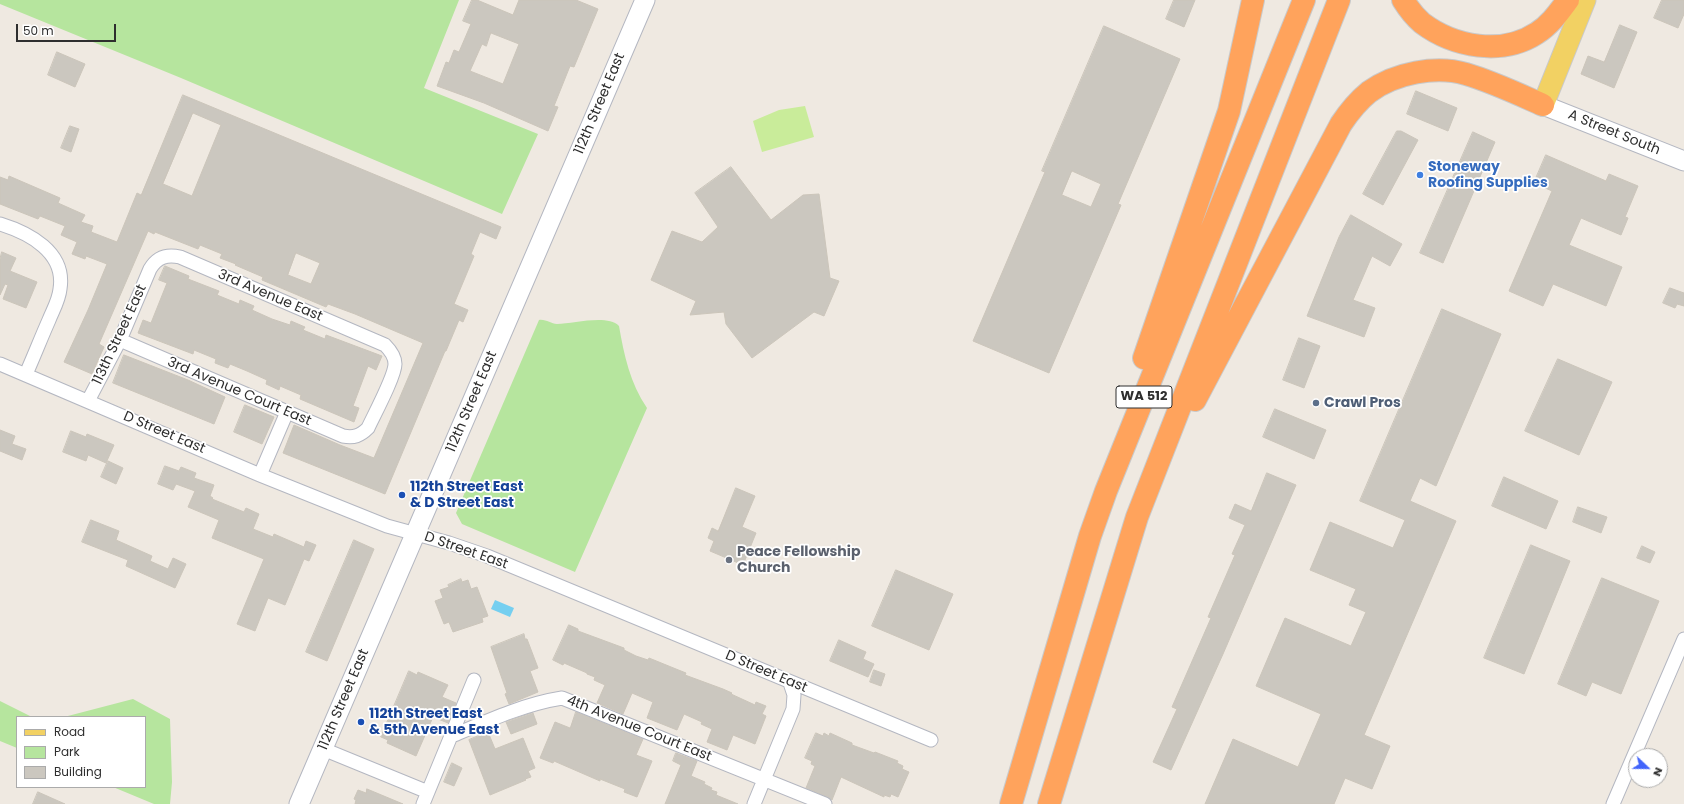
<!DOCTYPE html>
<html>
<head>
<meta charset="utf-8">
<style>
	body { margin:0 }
	#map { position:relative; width:1684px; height:804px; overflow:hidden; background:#efe9e1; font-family:Poppins,sans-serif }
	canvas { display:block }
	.legend { position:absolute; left:16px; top:716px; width:130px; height:72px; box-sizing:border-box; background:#fff; border:1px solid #ababab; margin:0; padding:5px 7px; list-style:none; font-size:12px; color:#2e2e2e }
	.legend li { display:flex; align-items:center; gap:8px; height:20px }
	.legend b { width:20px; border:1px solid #ababab }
	.north { position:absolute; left:1628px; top:748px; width:40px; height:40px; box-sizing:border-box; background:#fff; border:1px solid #ababab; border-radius:50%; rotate:112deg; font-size:11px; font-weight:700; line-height:16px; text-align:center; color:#2e2e2e }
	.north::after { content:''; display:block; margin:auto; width:14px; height:18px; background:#4264fb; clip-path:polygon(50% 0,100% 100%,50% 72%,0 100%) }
	.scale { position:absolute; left:16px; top:24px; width:100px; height:18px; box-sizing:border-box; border:2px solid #2e2e2e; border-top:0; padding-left:5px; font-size:12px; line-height:14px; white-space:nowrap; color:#2e2e2e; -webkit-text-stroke:3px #fff; paint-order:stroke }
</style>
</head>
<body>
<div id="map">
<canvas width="1684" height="804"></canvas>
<ul class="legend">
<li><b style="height:5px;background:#f2d163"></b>Road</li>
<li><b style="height:11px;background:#b6e59e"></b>Park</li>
<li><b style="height:11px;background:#cbc7bf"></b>Building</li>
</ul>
<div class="north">N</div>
<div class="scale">50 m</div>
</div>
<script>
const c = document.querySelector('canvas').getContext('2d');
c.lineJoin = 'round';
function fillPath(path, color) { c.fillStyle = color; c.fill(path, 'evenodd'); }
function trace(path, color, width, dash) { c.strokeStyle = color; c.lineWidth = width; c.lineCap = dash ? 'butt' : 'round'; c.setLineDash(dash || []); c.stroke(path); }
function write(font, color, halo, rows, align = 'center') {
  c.font = font + ' Poppins,sans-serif'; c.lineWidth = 3.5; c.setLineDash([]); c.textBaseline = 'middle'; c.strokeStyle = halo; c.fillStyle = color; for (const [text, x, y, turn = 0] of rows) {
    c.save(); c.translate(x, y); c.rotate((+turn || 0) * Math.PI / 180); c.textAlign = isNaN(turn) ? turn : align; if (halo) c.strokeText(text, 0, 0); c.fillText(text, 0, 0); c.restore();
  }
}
fillPath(new Path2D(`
	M0 0H459L424 88 538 134 502 214 181 78 0 4Z
	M539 320C546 319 551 324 557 324 573 324 607 314 619 326 624 355 630 383 647 408L575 572 462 524 456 513Z
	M133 699 170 719 172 782 170 804H154L113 787H145V717H64Z
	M0 701 32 717H17V748L0 741Z`), '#b6e59e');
fillPath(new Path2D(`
	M805 106 814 137 762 152 753 121 779 110Z`), '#c9ec9a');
fillPath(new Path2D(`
	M495 600 514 608 510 617 491 609Z`), '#75cff0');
const building = new Path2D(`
	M472 0H477L513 15 519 0H576L598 9 574 67 570 66 554 106 558 107 548 131 484 103 437 86 446 62 449 63 454 50 459 52 471 24 463 21ZM491 33 519 44 503 84 470 71 482 44 486 46Z
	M1174 0H1195L1184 27 1166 19Z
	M1662 0H1684V14L1678 28 1654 18Z
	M1620 25 1637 32 1614 88 1581 74 1588 56 1604 62Z
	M1104 26 1180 59 1118 204 1121 205 1049 373 973 341 1045 172 1042 171ZM1072 171 1101 184 1091 207 1062 195Z
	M57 52 85 64 75 87 48 75Z
	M1416 91 1457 108 1448 131 1407 114Z
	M183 95 501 227 496 239 480 232 471 254 474 256 454 304 468 310 463 322 459 320 446 351H445L385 494 283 453 294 425 340 445 374 458 423 343 355 314 328 304 326 307 262 280 263 277 235 265 236 264 220 258 222 254 200 245 198 249 155 232 154 234 148 231 99 344 104 347 92 374 64 362 88 310 107 264 86 256 85 259 72 254 77 242 61 235 65 226 40 216 38 219 0 204V177L8 180 9 176 60 198 58 203 85 215 81 222 93 226 91 232 117 242 137 193 141 195ZM193 113 221 125 192 196 163 184ZM296 253 320 263 311 284 288 275Z
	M70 126 79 129 71 152 61 148Z
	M1397 131H1401L1418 140 1383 205 1363 194Z
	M1473 132 1495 142 1443 263 1420 253Z
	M1546 155 1606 181 1609 174 1638 186 1625 217 1628 218 1621 235 1581 218 1569 245 1622 267 1606 306 1553 284 1543 306 1509 291 1552 191 1534 183Z
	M731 167 771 220 803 195 819 194 830 278 839 281 824 316 814 312 752 358 726 324 724 312 690 315 696 301 651 280 672 231 702 242 718 227 695 193Z
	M1351 215 1402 244 1390 266 1372 256 1353 300 1375 308 1364 337 1307 316 1339 237Z
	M2 252 16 258 10 271 37 282 26 308 3 299 8 285 5 284 0 295V259Z
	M165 266 189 276 188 279 219 291 217 295 239 304 240 300 254 306 252 310 272 319 290 325 291 321 305 327 303 330 325 339 326 335 382 356 376 370 368 366 353 406 359 408 354 422 300 399 301 395 280 386 279 390 266 384 267 380 247 371 230 364 228 368 215 363 216 359 194 350 193 354 138 333 143 320 151 323 167 283 159 280Z
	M1670 288 1684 293V306L1677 304 1675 308 1663 303Z
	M1442 309 1501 334 1436 486 1420 478 1410 501 1456 521 1364 735 1390 746 1372 789 1345 778 1334 804H1205L1233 739 1298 767 1321 714 1256 686 1285 618 1351 646 1366 612 1349 605 1356 589 1310 570 1330 522 1393 548 1405 520 1360 501Z
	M1299 338 1320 346 1304 388 1283 380Z
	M124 355 188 380 225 397 214 424 113 383Z
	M1558 359 1612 382 1579 455 1525 431Z
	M245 405 274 417 262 444 234 432Z
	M1275 409 1326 430 1314 459 1263 437Z
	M0 430 15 436 12 444 26 449 22 460 0 451Z
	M71 431 86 437 87 434 114 445 106 463 88 455 86 461 63 452Z
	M108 461 123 468 116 484 101 477Z
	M165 466 179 471 181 467 196 473 194 478 214 485 210 496 213 498 212 499 244 512 246 508 259 514 253 529 273 537 274 534 304 547 306 541 316 545 309 561 304 559 285 605 268 598 255 631 237 624 264 559 212 538 219 520 188 507 195 491 176 484 173 490 158 484Z
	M1267 473 1296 485 1223 654 1171 770 1153 762 1177 709 1172 707 1211 618 1208 617 1235 555 1232 554 1245 525 1229 518 1235 504 1251 511Z
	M1504 477 1558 501 1546 529 1492 506Z
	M736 488 755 496 742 527 756 533 743 565 710 551 714 541 708 538 712 528 718 531Z
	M1578 507 1607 517 1601 533 1573 522Z
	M91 520 119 531 116 540 152 556 150 561 168 569 173 558 186 564 175 588 126 566 128 560 82 542Z
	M354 540 374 549 327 661 306 652Z
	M1531 545 1570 561 1524 674 1484 658Z
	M1642 546 1655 552 1650 563 1637 558Z
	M896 570 953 594 929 650 872 626Z
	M1602 578 1659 601 1621 694 1592 682 1586 696 1558 684Z
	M461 579 462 582 468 580 471 589 477 587 488 616 482 618 483 622 453 632 449 622 444 624 435 601 443 598 440 590 449 587 448 585Z
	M569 625 578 629V631L624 648V650L636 656 648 660 649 658 676 669 686 673 685 675 723 689 732 693 731 694 755 705 756 702 766 706 762 714 766 716 755 744 733 735 727 750 707 742 712 729 701 724 702 722 684 714 677 730 647 718 653 702 632 693 623 714 597 703 605 685 594 680 595 677 587 674V673L564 663 563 665 553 660Z
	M524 634 525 639H527L538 668 530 671 538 692 509 704 505 694 507 693 491 647Z
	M839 640 866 652 863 659 874 664 868 677 830 661Z
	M874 670 885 674 881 686 870 682Z
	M409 671 417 675 418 672 448 685 442 697 456 703 448 723 433 717 416 756 387 743 388 740 381 737Z
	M576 712 643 739 636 755 652 761 637 797 624 792 625 789 600 779V781L554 761 553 763 540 758 555 722 570 728Z
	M533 713 537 724 511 734 506 722Z
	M488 732 495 749 523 738 535 768 528 771 531 777 525 779 526 780 490 795 469 740Z
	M816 733 823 736 824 733 829 736 830 733 852 743V745L874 753 875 752 898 761 897 763 903 766 902 769 909 772 898 797 891 794 890 797 884 795V797L841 777 832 800 828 797 806 788 815 766 811 764 812 761 805 758Z
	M676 753 697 761 691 776 705 782 704 784 712 788 711 790 717 792 716 795 738 804H665L681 765 673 761Z
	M452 763 462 768 454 786 444 782Z
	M367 789 403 804H355L356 800 354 799 358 790 366 793Z
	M38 792 65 804H33Z`);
fillPath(building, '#cbc7bf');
trace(building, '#cbc5ba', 1);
const street = new Path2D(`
	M0 224C29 233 66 252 60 289 59 300 53 310 49 320 41 338 34 356 26 374
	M0 364 260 475 387 526 449 543 487 556 931 740
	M88 401 120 340 150 269C157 257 167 254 180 257L385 345C390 350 395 356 395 364 395 376 374 415 368 428 360 436 354 438 343 436L120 340
	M260 475 287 412
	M452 736C487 721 524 704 562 698L825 804
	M323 749 428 792
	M423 804 474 680
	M754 804 793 709 794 695 790 683
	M1613 804 1684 639`);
const secondary = new Path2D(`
	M1543 105 1684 161
	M299 804 645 0`);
const primary = new Path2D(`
	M1543 105 1585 0`);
const highway = new Path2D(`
	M1403 0C1408 8 1415 17 1422 23 1454 47 1502 56 1537 33 1550 25 1559 12 1568 0
	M1144 358 1229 111 1253 0
	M1195 400 1341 124C1349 112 1358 101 1369 92 1395 73 1436 65 1466 74 1493 82 1518 94 1543 105
	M1011 804 1090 536 1106 491 1304 0
	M1049 804 1137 517 1339 0`);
trace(street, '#b4b7c1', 15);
trace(secondary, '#b4b7c1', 21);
trace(primary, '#c9c9c9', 23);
trace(highway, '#c9c9c9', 24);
trace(street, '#fff', 13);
trace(secondary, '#fff', 19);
trace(primary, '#f2d163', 21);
trace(highway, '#ffa35c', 22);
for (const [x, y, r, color] of [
	[1420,175,4,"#3f7fe0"],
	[1316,403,4,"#5c6f8a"],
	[402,495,4,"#1a4fb4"],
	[729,560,4,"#6b7280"],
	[361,722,4,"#1a4fb4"]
]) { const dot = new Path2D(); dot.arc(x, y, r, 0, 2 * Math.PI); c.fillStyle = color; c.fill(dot); trace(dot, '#fff', 1.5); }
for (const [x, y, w] of [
	[1144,397,56]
]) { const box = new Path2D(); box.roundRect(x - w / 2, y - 11, w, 22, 3); c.fillStyle = '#fff'; c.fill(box); trace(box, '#2e2e2e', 1); }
write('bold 13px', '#2e2e2e', null, [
	["WA 512",1144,397]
]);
write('14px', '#2e2e2e', '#fff', [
	["112th Street East",600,104,-67],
	["A Street South",1614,133,22],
	["3rd Avenue East",270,296,23],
	["113th Street East",120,335,-65],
	["3rd Avenue Court East",239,392,23],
	["112th Street East",472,402,-67],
	["D Street East",164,433,23],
	["D Street East",466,551,19],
	["D Street East",766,672,23],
	["112th Street East",344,700,-67],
	["4th Avenue Court East",639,729,22]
]);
write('bold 14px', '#366cbe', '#fff', [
	["Stoneway",1428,167],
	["Roofing Supplies",1428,183]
], 'left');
write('bold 14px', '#4e5e75', '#fff', [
	["Crawl Pros",1324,403]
], 'left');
write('bold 14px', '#164399', '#fff', [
	["112th Street East",410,487],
	["& D Street East",410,503],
	["112th Street East",369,714],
	["& 5th Avenue East",369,730]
], 'left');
write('bold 14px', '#5b616d', '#fff', [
	["Peace Fellowship",737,552],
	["Church",737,568]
], 'left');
</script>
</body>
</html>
